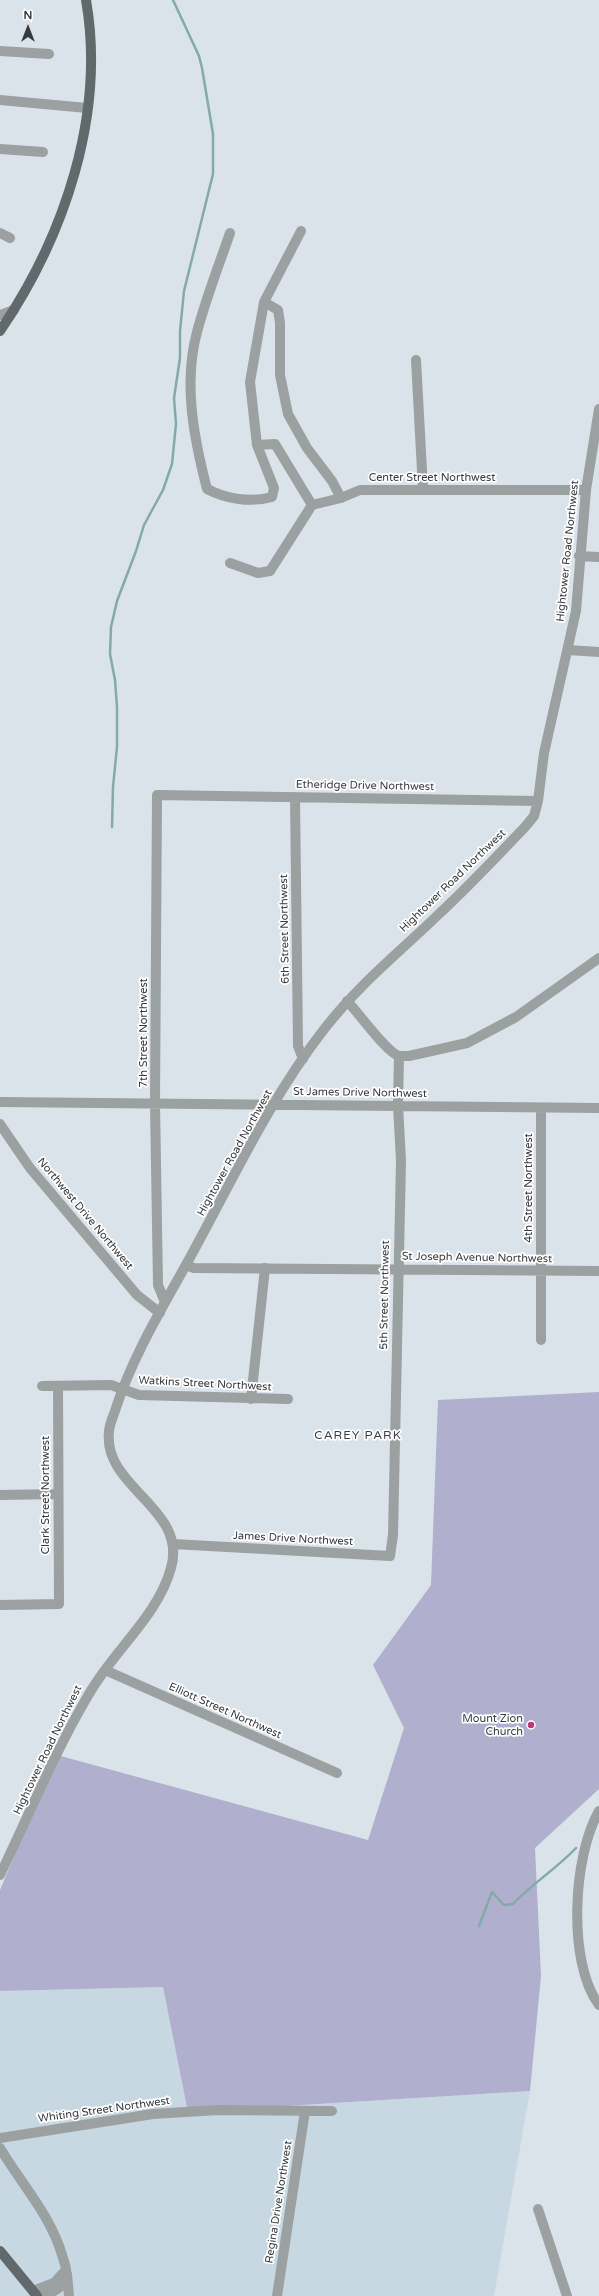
<!DOCTYPE html>
<html>
<head>
<meta charset="utf-8">
<style>
	body { margin:0 }
	#map { position:relative; width:599px; height:2296px; overflow:hidden; background:#dbe3ea; font-family:"Varela Round",sans-serif }
	canvas { display:block }
	.north { position:absolute; left:8px; top:8px; width:40px; height:40px; -webkit-text-stroke:3px #fff; paint-order:stroke; rotate:0deg; font-size:11px; font-weight:700; line-height:16px; text-align:center; color:#373a3d }
	.north::after { content:''; display:block; margin:auto; width:14px; height:18px; background:#373a3d; clip-path:polygon(50% 0,100% 100%,50% 72%,0 100%) }
</style>
</head>
<body>
<div id="map">
<canvas width="599" height="2296"></canvas>
<div class="north">N</div>
</div>
<script>
const c = document.querySelector('canvas').getContext('2d');
c.lineJoin = 'round';
function fillPath(path, color) { c.fillStyle = color; c.fill(path, 'evenodd'); }
function trace(path, color, width, dash) { c.strokeStyle = color; c.lineWidth = width; c.lineCap = dash ? 'butt' : 'round'; c.setLineDash(dash || []); c.stroke(path); }
function write(font, color, halo, rows, align = 'center') {
  c.font = font + ' "Varela Round",sans-serif'; c.lineWidth = 3.5; c.setLineDash([]); c.textBaseline = 'middle'; c.strokeStyle = halo; c.fillStyle = color; for (const [text, x, y, turn = 0] of rows) {
    c.save(); c.translate(x, y); c.rotate((+turn || 0) * Math.PI / 180); c.textAlign = isNaN(turn) ? turn : align; if (halo) c.strokeText(text, 0, 0); c.fillText(text, 0, 0); c.restore();
  }
}
fillPath(new Path2D(`
	M163 1987 189 2112 530 2091 494 2296H0V1991Z`), '#c8d8e3');
fillPath(new Path2D(`
	M599 1392V1789L535 1848 541 1976 530 2091 188 2112 163 1987 0 1991V1890L57 1755 368 1840 404 1728 373 1665 431 1585 438 1400Z`), '#b0afcd');
trace(new Path2D(`
	M112 827 113 787 117 747V707L115 680 110 654 111 627 117 601 136 551 144 525 163 490 172 464 176 424 174 398 180 358V331L184 291 213 174V134L202 68 199 56 173 0
	M479 1926 492 1892 504 1905 513 1904C532 1884 556 1869 576 1848`), '#83aaa7', 2.5);
trace(new Path2D(`
	M0 51 49 54
	M0 100 87 108
	M0 149 43 152
	M301 231 264 302 250 382 257 445 275 444 312 505
	M0 233 10 238
	M230 233C219 265 206 298 197 332 183 383 194 439 207 489 226 499 251 503 272 497L274 488 257 445
	M264 302 278 310 280 323V375L288 414 307 448 332 481 341 498
	M0 315 14 310
	M416 360 423 489
	M579 556 599 557
	M230 563 258 573 270 571 312 505 341 498 360 490H586
	M568 650 599 652
	M295 797 298 1046 303 1059
	M347 1001C359 1013 386 1052 399 1056 402 1056 406 1056 409 1056L467 1043 516 1017 599 958
	M0 1102 599 1108
	M0 1124 30 1168 137 1295 160 1313
	M186 1265 194 1268 599 1271
	M165 1302 158 1285 155 1103 157 795 538 801
	M541 1340V1108
	M42 1386 111 1385 139 1395 288 1399
	M251 1399 265 1268
	M0 1495 58 1494
	M173 1544 390 1556 393 1535 401 1161 398 1105 399 1056
	M0 1605 59 1604 58 1386
	M105 1670 337 1773
	M599 1811C573 1856 567 1962 599 2005
	M0 1875C29 1815 55 1751 89 1694 113 1651 158 1616 171 1568 188 1508 103 1488 109 1432 109 1424 114 1415 116 1408 131 1361 158 1315 182 1272 228 1190 267 1102 325 1028 361 982 400 952 441 912 470 885 497 856 525 827L534 816 538 801 544 753 576 611 586 490 599 409
	M0 2138 153 2114 218 2110 332 2111
	M0 2148C22 2185 51 2215 63 2258 65 2264 68 2272 65 2279 63 2288 52 2292 45 2296
	M538 2209 567 2296
	M67 2274 69 2296
	M33 2291 54 2283 63 2273
	M277 2296 305 2111`), '#9ba0a1', 10);
trace(new Path2D(`
	M0 331C64 237 106 115 86 0
	M0 2251 37 2296`), '#61696c', 10);
for (const [x, y, r, color] of [
	[531,1725,4,"#c03670"]
]) { const dot = new Path2D(); dot.arc(x, y, r, 0, 2 * Math.PI); c.fillStyle = color; c.fill(dot); trace(dot, '#fff', 1.5); }
write('11px', '#373a3d', '#fff', [
	["Center Street Northwest",432,478],
	["Hightower Road Northwest",568,551,-84],
	["Etheridge Drive Northwest",365,786,1],
	["Hightower Road Northwest",453,881,-44],
	["6th Street Northwest",285,929,-91],
	["7th Street Northwest",144,1033,-90],
	["St James Drive Northwest",360,1093,1],
	["Hightower Road Northwest",235,1153,-61],
	["4th Street Northwest",529,1188,-90],
	["Northwest Drive Northwest",85,1214,50],
	["St Joseph Avenue Northwest",477,1258,1],
	["5th Street Northwest",385,1295,-89],
	["Watkins Street Northwest",205,1384,3],
	["Clark Street Northwest",46,1495,-90],
	["James Drive Northwest",293,1539,3],
	["Elliott Street Northwest",225,1711,24],
	["Hightower Road Northwest",48,1750,-64],
	["Whiting Street Northwest",104,2110,-8],
	["Regina Drive Northwest",279,2202,-81]
]);
write('11px', '#373a3d', '#fff', [
	["Mount Zion",523,1719],
	["Church",523,1732]
], 'right');
c.letterSpacing = '1px';
write('12px', '#383f44', '#fff', [
	["CAREY PARK",358,1436]
]);
c.letterSpacing = '0px';
</script>
</body>
</html>
